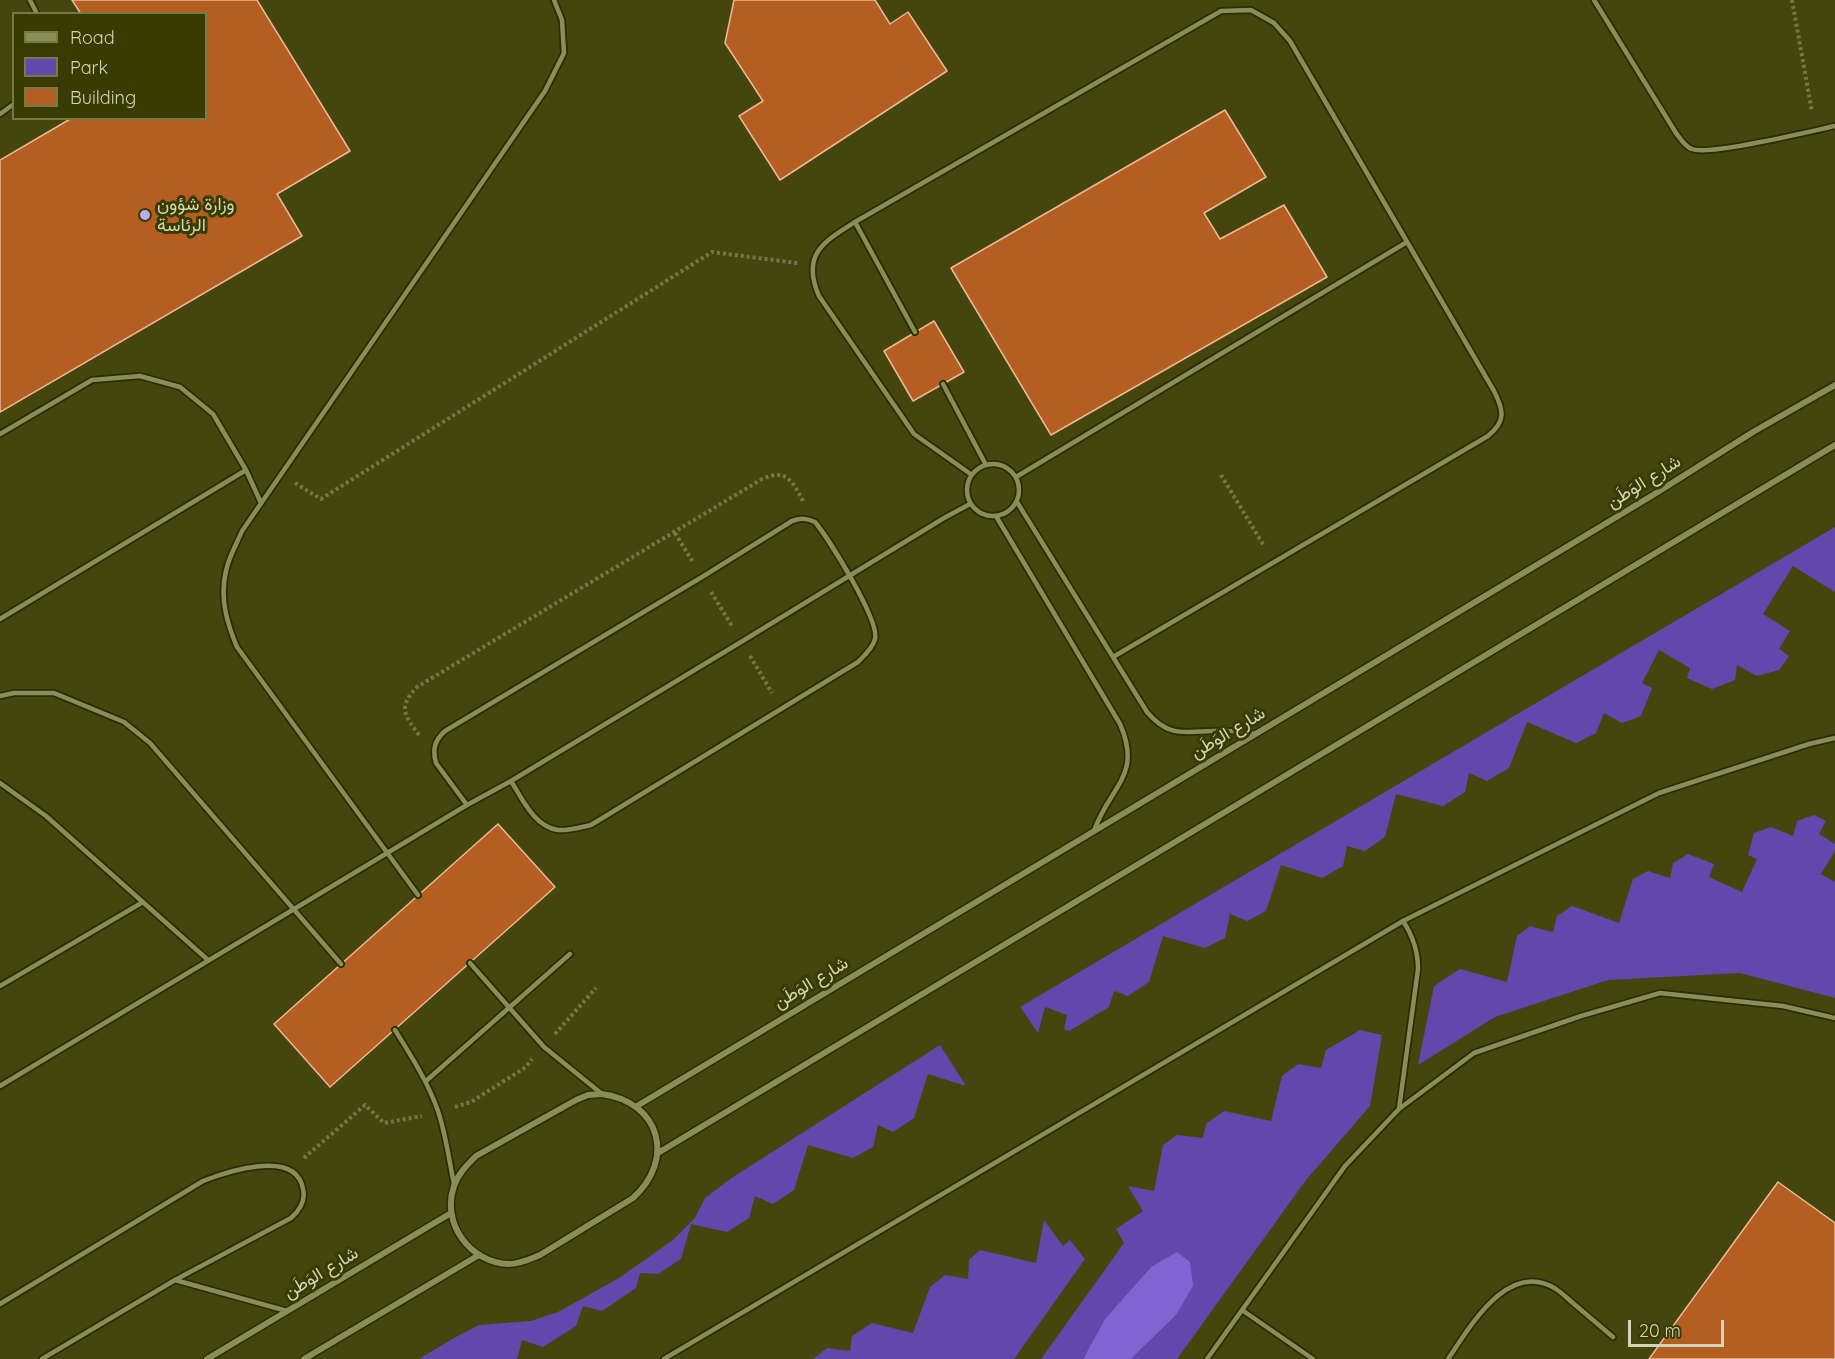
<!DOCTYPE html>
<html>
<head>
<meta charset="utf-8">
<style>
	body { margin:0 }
	#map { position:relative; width:1835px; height:1359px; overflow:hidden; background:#44460e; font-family:Quicksand,sans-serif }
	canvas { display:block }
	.legend { position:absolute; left:12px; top:12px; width:195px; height:108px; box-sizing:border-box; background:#393c00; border:2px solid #76794a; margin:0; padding:8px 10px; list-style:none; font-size:18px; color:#d2d5b9 }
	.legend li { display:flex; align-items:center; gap:12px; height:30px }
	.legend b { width:30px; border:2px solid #76794a }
	.scale { position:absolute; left:1628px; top:1320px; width:96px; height:27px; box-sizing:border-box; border:3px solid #d2d5b9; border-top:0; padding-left:8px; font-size:18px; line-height:21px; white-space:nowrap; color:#d2d5b9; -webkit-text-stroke:4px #393c00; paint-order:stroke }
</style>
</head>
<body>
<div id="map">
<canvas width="1835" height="1359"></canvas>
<ul class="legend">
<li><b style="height:8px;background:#898d57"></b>Road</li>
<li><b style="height:16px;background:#6347ac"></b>Park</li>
<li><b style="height:16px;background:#b45f21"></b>Building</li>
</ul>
<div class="scale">20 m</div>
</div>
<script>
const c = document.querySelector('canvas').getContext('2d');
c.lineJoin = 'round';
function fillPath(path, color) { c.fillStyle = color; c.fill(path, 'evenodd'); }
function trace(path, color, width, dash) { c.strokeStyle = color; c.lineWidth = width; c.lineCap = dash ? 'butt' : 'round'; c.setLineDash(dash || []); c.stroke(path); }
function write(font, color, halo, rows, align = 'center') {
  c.font = font + ' Quicksand,Vazirmatn,sans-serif'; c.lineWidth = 6; c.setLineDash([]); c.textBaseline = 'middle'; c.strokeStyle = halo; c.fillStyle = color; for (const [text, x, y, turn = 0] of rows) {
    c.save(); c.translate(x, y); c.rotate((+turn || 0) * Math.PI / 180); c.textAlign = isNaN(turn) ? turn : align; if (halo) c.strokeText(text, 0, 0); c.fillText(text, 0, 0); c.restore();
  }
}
fillPath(new Path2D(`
	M1835 527V592L1793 566 1763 614 1790 631 1779 649 1789 656 1779 670 1757 676 1737 665 1735 680 1712 689 1687 678 1690 668 1659 650 1642 683 1652 688 1641 716 1622 723 1604 713 1596 733 1576 743 1527 722 1509 768 1487 781 1469 773 1465 792 1443 806 1396 794 1385 837 1365 851 1347 846 1343 866 1322 878 1281 865 1266 911 1247 921 1230 914 1225 938 1205 948 1163 936 1149 982 1128 996 1114 991 1109 1007 1069 1031 1064 1029 1067 1015 1045 1007 1038 1033 1020 1007Z
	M1814 815 1826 821 1819 834 1835 844V851L1821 874 1835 882V998L1740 973 1608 980 1495 1017 1418 1065 1434 986 1460 969 1507 982 1517 936 1530 926 1553 932 1557 916 1572 906 1619 923 1633 879 1648 871 1670 878 1673 863 1688 854 1714 864 1709 877 1742 892 1757 859 1748 855 1754 833 1771 827 1793 836 1797 821Z
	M1360 1030 1382 1035 1370 1106 1306 1180 1177 1359H1131L1176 1315 1151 1267 1105 1319 1083 1359H1041L1124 1243 1116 1229 1143 1211 1128 1186 1154 1191 1163 1145 1177 1135 1203 1138 1206 1124 1224 1111 1271 1121 1282 1076 1298 1064 1321 1068 1326 1050Z
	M940 1045 966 1086 928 1074 914 1118 893 1132 878 1125 873 1147 853 1158 808 1145 794 1190 773 1204 755 1196 749 1218 727 1232 691 1224 681 1259 658 1274 640 1273 636 1288 602 1311 583 1306 576 1326 543 1347 522 1340 517 1359H419L454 1338 479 1325 531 1321 558 1312 619 1278 673 1240 695 1218 705 1198 733 1177Z
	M1044 1220 1063 1246 1070 1240 1085 1259 1014 1359H813L827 1348 850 1351 852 1336 872 1323 913 1333 930 1287 945 1275 968 1279 969 1260 980 1250 1036 1263Z`), '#6347ac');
fillPath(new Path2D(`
	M1177 1252 1190 1262 1193 1286 1176 1315 1131 1359H1083L1105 1319 1151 1267Z`), '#8064d3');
const building = new Path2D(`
	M72 0H257L350 151 277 194 302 236 0 412V160L72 118H206V14H81Z
	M734 0H875L890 24 908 12 947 71 780 180 739 116 763 101 725 43Z
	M1225 110 1266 177 1204 213 1220 239 1284 205 1327 277 1051 435 951 268Z
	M934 321 964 372 913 401 884 351Z
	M498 824 555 887 330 1087 274 1024Z
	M1778 1182 1835 1223V1359H1649Z`);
fillPath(building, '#b45f21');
trace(building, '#edb898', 1.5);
const lane = new Path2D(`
	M30 0 37 14
	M1594 0 1676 133C1680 138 1685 147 1692 149 1710 156 1811 131 1835 126
	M0 114 14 104
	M855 222 915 332
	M943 384 986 465
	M0 434 92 380 140 376 180 387 213 414 246 470 261 503
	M967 490a26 26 0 1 1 52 0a26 26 0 1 1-52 0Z
	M972 475 914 434 819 296C801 255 823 242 855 222L1221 11 1251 10 1274 23 1290 41 1494 391C1504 411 1506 421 1488 436L1113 657
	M1016 477 1407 242
	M1017 502 1147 712C1168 737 1183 732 1212 731 1227 730 1240 731 1255 734
	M996 516 1120 724C1143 776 1109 787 1094 831
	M0 619 246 470
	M0 696 14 693H54L124 722 150 743 341 964
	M0 783 46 816 208 960
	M467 805 436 763C432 749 435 740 445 731L702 577 792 521C801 518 806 518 815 522 829 539 880 621 875 639 873 648 864 656 858 662L591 825C581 827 569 831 558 830 535 827 522 799 511 781
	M418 895 237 647C226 621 219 595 227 567 230 555 237 543 242 531L545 91 564 53 562 20 554 0
	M470 963 544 1047 602 1094
	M0 986 143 902
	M395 1030C411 1056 428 1082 438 1111 446 1135 449 1160 454 1184
	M426 1081 570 954
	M0 1086 467 805 511 781 741 642 944 518 970 504
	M1399 1109 1418 969C1418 950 1413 936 1403 921
	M175 1280 287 1311
	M0 1304 203 1181C226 1172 296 1148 303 1189 306 1201 300 1210 291 1218L175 1280 42 1359
	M1242 1310 1313 1359
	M664 1359 1403 921 1659 793 1809 744 1835 738
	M1207 1359 1345 1166 1399 1109 1474 1053 1581 1016 1660 993 1783 1006 1835 1018
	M1448 1359C1470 1327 1508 1259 1556 1289 1562 1293 1568 1299 1574 1304 1587 1315 1600 1326 1613 1337`);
const street = new Path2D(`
	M602 1094C660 1102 676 1159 633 1198L540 1255C530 1259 520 1264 509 1264 470 1263 441 1223 454 1186 458 1174 467 1165 476 1156L576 1100 588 1095Z
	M637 1106 1653 495 1753 432 1835 385
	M658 1153 1835 445
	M207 1359 451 1213
	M304 1359 479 1255`);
trace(lane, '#2a2c02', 8);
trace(street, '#2a2c02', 9);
trace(new Path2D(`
	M1792 0 1812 112
	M1221 475 1264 546
	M295 483 321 499 712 252 797 263
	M675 533 693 562
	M711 592 732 626
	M750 656 772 693
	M419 735C404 715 398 707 417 687L762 479C787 468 792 481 803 501
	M555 1034 596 988
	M455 1107 471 1102 526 1067 532 1059
	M304 1158 365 1105 384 1123 422 1116`), '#747748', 4, [3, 3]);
trace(lane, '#898d57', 4.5);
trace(street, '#898d57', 6);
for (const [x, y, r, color] of [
	[145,215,6,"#b9abf7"]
]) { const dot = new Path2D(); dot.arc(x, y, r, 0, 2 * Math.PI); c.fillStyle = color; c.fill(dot); trace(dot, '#393c00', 2); }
write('18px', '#d2d5b9', '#393c00', [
	["وزارة شؤون",157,205],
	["الرئاسة",157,226]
], 'left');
write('18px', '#d2d5b9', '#393c00', [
	["شارع الوَطَن",1644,482,-32],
	["شارع الوَطَن",1228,733,-31],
	["شارع الوَطَن",811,983,-31],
	["شارع الوَطَن",321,1273,-31]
]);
</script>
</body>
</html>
